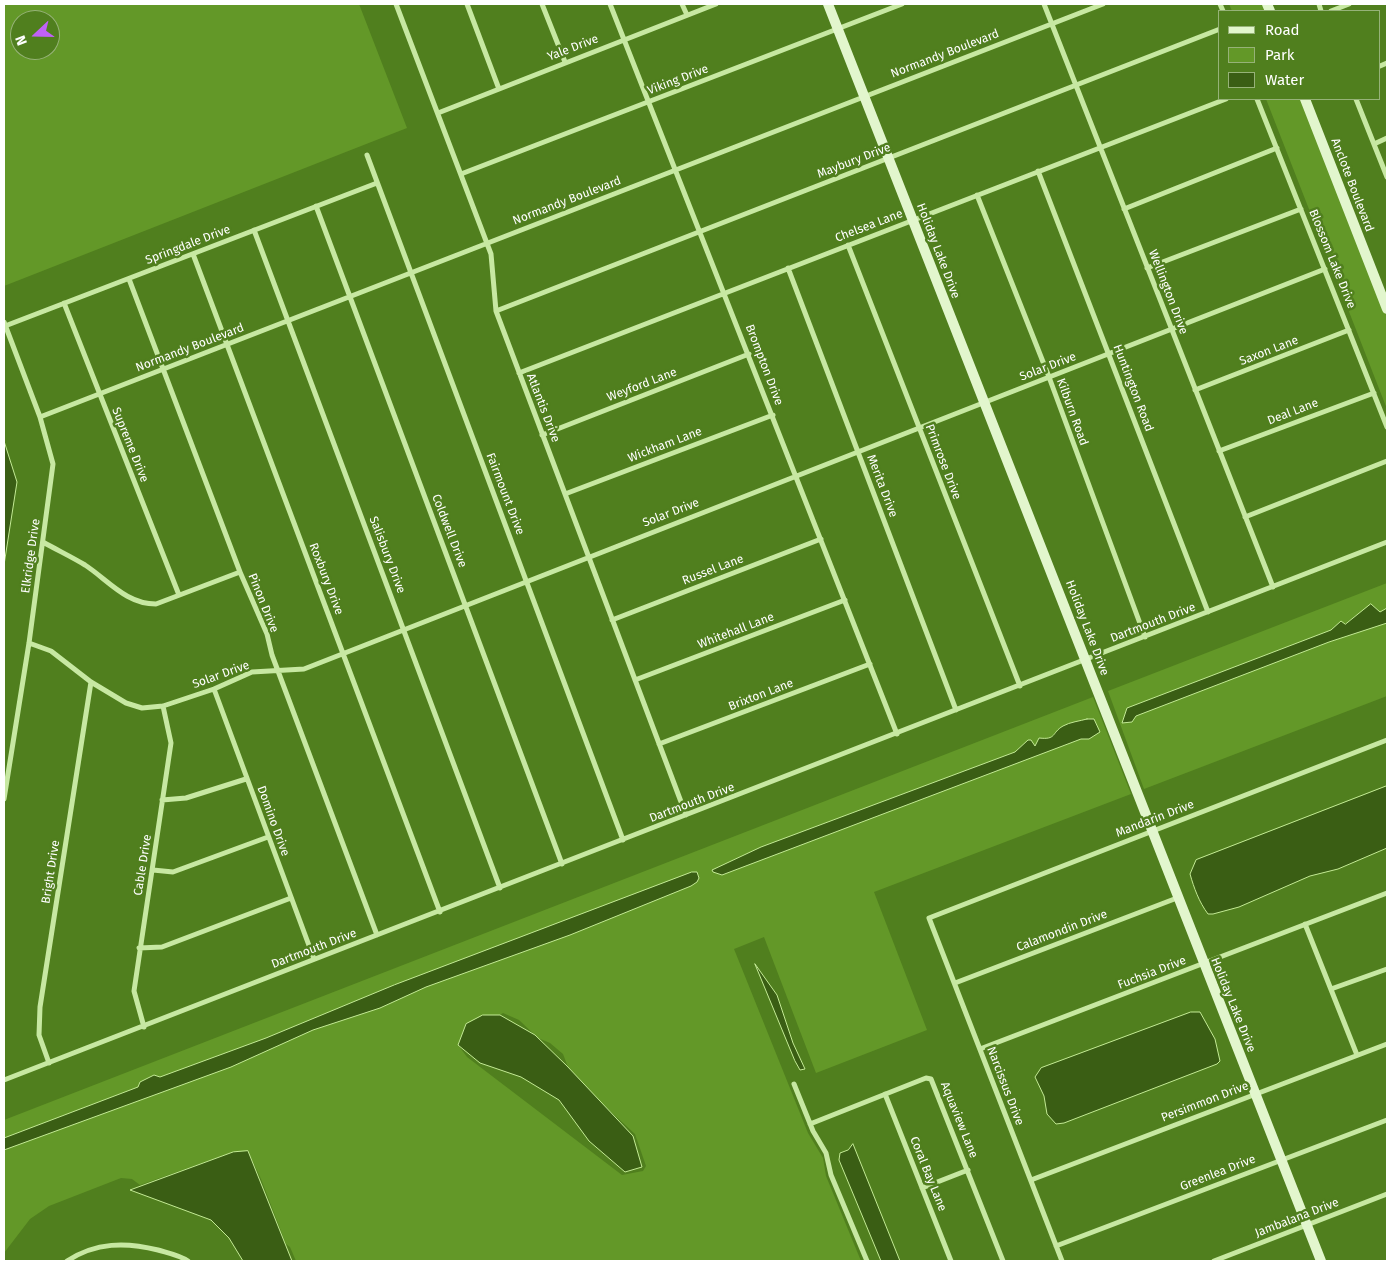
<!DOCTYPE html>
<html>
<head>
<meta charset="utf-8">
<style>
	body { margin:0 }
	#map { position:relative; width:1391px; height:1265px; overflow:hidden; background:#507f1e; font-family:"Fira Sans",sans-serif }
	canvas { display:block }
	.frame { position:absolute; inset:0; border:5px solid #fff; pointer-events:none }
	.legend { position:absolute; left:1218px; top:10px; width:162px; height:90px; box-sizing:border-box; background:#507f1e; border:1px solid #96b278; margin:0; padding:6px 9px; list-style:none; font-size:15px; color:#fff }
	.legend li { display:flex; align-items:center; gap:10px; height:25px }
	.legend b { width:25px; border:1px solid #96b278 }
	.north { position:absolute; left:10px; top:10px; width:50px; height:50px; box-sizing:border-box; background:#507f1e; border:1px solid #96b278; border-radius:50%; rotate:249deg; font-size:14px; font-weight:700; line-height:20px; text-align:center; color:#fff }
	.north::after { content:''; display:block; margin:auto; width:18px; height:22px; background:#c061f7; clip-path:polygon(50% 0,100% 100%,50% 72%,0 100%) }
</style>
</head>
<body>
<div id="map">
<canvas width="1391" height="1265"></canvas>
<div class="frame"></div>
<ul class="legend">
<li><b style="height:6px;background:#e2f6cd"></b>Road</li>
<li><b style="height:14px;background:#639828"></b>Park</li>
<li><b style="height:14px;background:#3a5e14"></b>Water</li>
</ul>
<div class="north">N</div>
</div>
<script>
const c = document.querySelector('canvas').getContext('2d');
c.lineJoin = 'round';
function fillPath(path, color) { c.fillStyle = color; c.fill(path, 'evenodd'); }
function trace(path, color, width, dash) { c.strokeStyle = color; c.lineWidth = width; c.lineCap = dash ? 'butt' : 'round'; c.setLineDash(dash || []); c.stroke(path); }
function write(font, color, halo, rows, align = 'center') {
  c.font = font + ' "Fira Sans",sans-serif'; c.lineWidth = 5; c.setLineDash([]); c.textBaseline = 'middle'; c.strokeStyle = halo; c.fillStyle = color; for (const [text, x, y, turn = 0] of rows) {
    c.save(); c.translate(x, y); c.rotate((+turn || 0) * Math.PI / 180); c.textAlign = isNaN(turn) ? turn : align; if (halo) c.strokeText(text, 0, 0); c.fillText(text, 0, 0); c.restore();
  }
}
fillPath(new Path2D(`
	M4 4H359L407 128 4 286ZM20 20H50V50H20Z
	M1229 4H1264L1267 11H1232Z
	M1266 99H1301L1387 317V409Z
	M1387 583V696L1144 789 1108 691Z
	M1093 697 1131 794 874 892 927 1030 816 1073 764 937 734 949 808 1133 823 1158 826 1176 861 1261H296L290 1247 286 1244 261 1179 248 1151 233 1152 140 1185 132 1179 121 1178 49 1206 30 1219 4 1253V1120ZM503 1013 519 1020 538 1038 550 1043 563 1054 571 1075 635 1134 646 1166 643 1171 622 1175 467 1057 458 1045 483 1015H500Z`), '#639828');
const water = new Path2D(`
	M4 441 17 482 4 565Z
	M1371 604 1380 612 1387 608V623L1329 642 1136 716 1132 722 1122 723 1127 708 1331 630 1341 621 1345 624Z
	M1087 719H1094L1100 732 1089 739H1081L722 875 713 872 712 870 761 847 1015 752 1028 740H1031L1035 746 1039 738C1057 740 1051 733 1063 726 1070 722 1080 721 1087 719Z
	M1387 786V848L1338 869 1310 876 1239 907 1213 914H1208C1199 902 1194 888 1190 874L1196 860Z
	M692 872H697L699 878 697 882 691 886 570 935 426 987 380 1008 313 1030 231 1067 4 1150V1138L138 1087 140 1082 154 1075 160 1077 266 1038 394 985Z
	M755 964 777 995 793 1043 805 1069 800 1070 795 1061Z
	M1191 1012H1200L1215 1039 1220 1061 1217 1064 1064 1123 1056 1124 1047 1114 1044 1096 1035 1077 1041 1068Z
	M483 1015H500L535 1035 567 1066 633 1136 642 1167 625 1172 589 1141 559 1100 521 1077 480 1063 458 1045 466 1024Z
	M853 1144 900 1261H881L839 1160 840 1153 848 1150Z
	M248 1151 292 1261H243L229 1238 211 1220 130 1190 233 1152Z`);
fillPath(water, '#3a5e14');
trace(water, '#c3ea95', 1);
trace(new Path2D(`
	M396 4 491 254 496 311 686 815
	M467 4 499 89
	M542 4 565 62
	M610 4 897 734
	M682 4 687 15
	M1044 4 1273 587
	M1220 4 1223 11
	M1319 4 1321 11
	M1331 11 1349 4
	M1380 66 1387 63
	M1257 99 1387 427
	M1356 99 1387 177
	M438 113 716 4
	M1374 144 1387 138
	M367 155 623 840
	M1038 171 1208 612
	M461 174 902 4
	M977 195 1049 377 1145 637
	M316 206 562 864
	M1124 209 1277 148
	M254 230 500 888
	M848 245 1020 686
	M193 254 440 912
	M788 268 956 710
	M1147 268 1301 209
	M129 279 240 572 267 634 272 655 377 935
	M64 303 179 595
	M496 311 1220 29
	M4 322 40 417 53 464 29 643 4 799
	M5 326 377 183
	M519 373 1226 99
	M1195 390 1349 330
	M40 417 1103 4
	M542 435 749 354
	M1219 451 1374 393
	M565 494 773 415
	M1245 517 1387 461
	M43 542C57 550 72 557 85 565 108 580 126 604 156 604L240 572
	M612 620 821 539
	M29 643 51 651 91 682 126 703 142 708 163 706 214 689 252 672 304 669 1325 269
	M635 680 845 600
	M214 689 314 959
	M659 744 870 664
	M162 800 186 798 246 779
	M153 870 173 872 268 837
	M1305 924 1357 1055
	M139 948 162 947 291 898
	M955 983 1177 898
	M1331 989 1387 969
	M144 1027 134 991 171 743 163 706
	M980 1049 1387 893
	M49 1063 39 1035 40 1007 91 682
	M4 1080 1387 542
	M794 1084 813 1131 826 1153 831 1175 867 1261
	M885 1094 951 1261
	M810 1124 926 1078 931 1079 1003 1261
	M1031 1180 1387 1044
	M922 1188 968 1170
	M1056 1246 1387 1120
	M67 1261C96 1242 126 1242 158 1250 168 1253 179 1255 188 1261
	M1062 1261 929 918 1387 740
	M1214 1261 1387 1194`), '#c7e8a2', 5);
trace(new Path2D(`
	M828 4C992 423 1157 842 1321 1261
	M1267 4 1270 11
	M1305 99 1387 309`), '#e2f6cd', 10);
write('12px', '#fff', '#507f1e', [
	["Yale Drive",573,48,-21],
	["Normandy Boulevard",945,54,-21],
	["Viking Drive",678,80,-21],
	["Maybury Drive",854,161,-21],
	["Anclote Boulevard",1352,185,69],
	["Normandy Boulevard",567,201,-21],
	["Chelsea Lane",869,226,-21],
	["Springdale Drive",188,245,-21],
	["Holiday Lake Drive",938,251,69],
	["Blossom Lake Drive",1332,259,68],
	["Wellington Drive",1168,292,69],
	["Normandy Boulevard",190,348,-21],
	["Saxon Lane",1269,351,-21],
	["Brompton Drive",764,365,69],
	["Solar Drive",1048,367,-21],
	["Weyford Lane",642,385,-21],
	["Huntington Road",1133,388,69],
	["Atlantis Drive",543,408,69],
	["Kilburn Road",1072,412,70],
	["Deal Lane",1293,412,-21],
	["Supreme Drive",130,445,68],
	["Wickham Lane",665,445,-21],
	["Primrose Drive",943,462,69],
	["Merita Drive",882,486,69],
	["Fairmount Drive",505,494,69],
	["Solar Drive",671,513,-21],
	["Coldwell Drive",449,531,69],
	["Salisbury Drive",387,555,69],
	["Elkridge Drive",31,556,-82],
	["Russel Lane",713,570,-21],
	["Roxbury Drive",326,579,69],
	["Pinon Drive",263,603,68],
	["Dartmouth Drive",1153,623,-21],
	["Holiday Lake Drive",1087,628,69],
	["Whitehall Lane",736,631,-21],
	["Solar Drive",221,675,-20],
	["Brixton Lane",761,695,-21],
	["Dartmouth Drive",692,803,-21],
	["Mandarin Drive",1155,819,-21],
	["Domino Drive",273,821,70],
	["Cable Drive",143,865,-81],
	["Bright Drive",51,872,-81],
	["Calamondin Drive",1062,931,-21],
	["Dartmouth Drive",314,949,-21],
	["Fuchsia Drive",1152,973,-21],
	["Holiday Lake Drive",1233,1005,68],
	["Narcissus Drive",1005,1086,69],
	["Persimmon Drive",1205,1102,-21],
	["Aquaview Lane",959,1120,68],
	["Greenlea Drive",1218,1173,-21],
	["Coral Bay Lane",928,1174,68],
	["Jambalana Drive",1297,1218,-21]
]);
</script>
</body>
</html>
